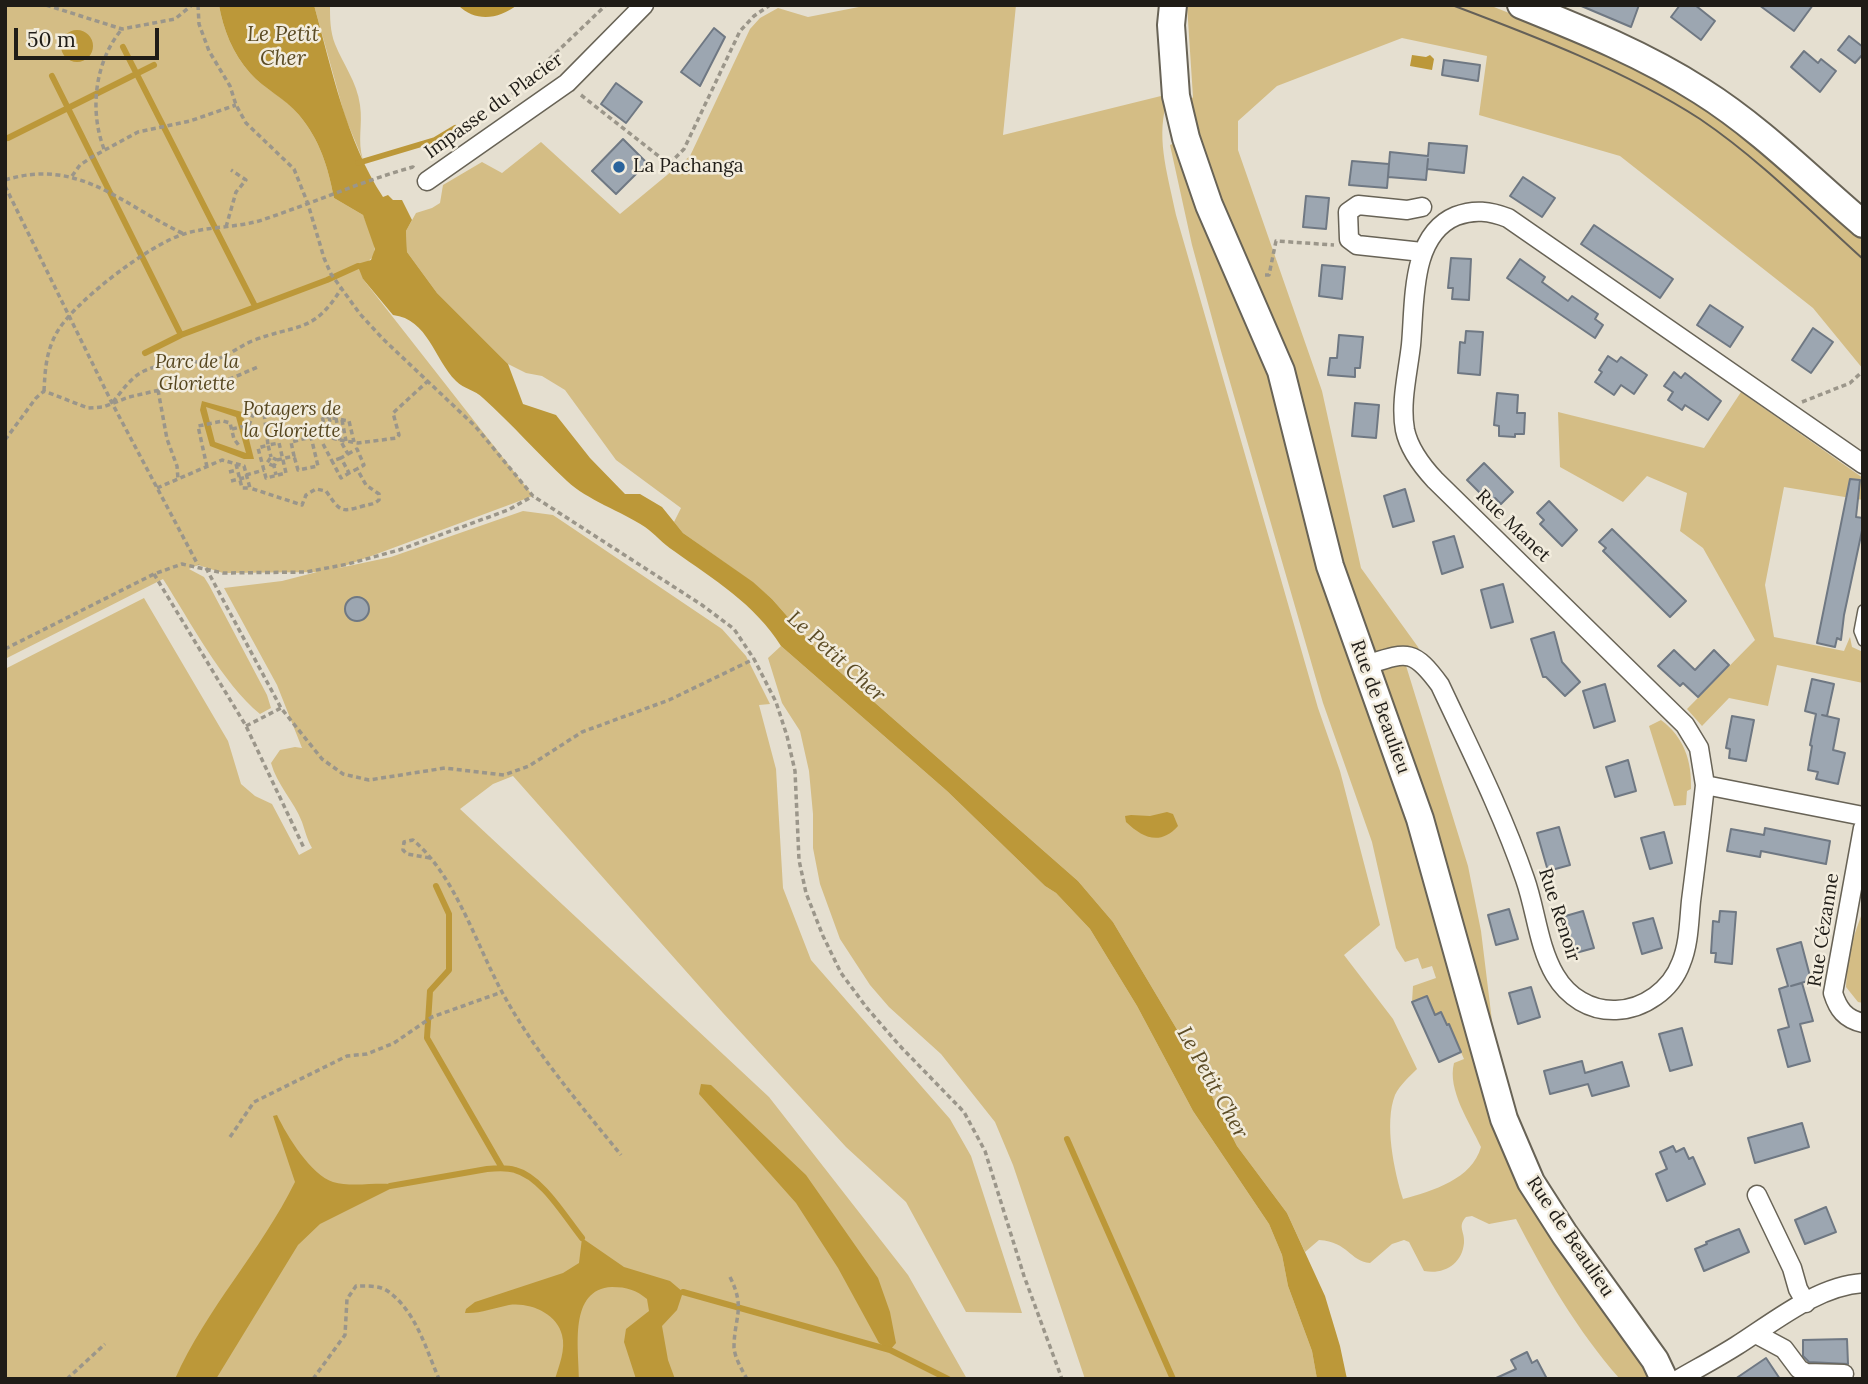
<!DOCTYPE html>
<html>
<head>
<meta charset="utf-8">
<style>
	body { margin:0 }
	#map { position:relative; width:1868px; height:1384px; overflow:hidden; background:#e5dfd0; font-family:Lora,serif }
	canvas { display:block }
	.frame { position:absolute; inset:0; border:7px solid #1f1c17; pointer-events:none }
	.scale { position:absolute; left:14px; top:28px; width:145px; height:32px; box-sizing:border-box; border:4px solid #1f1c17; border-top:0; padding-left:9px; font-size:21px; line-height:24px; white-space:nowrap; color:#1f1c17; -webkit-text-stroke:5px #f2ecdd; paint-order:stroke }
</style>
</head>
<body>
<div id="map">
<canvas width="1868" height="1384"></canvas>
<div class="frame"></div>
<div class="scale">50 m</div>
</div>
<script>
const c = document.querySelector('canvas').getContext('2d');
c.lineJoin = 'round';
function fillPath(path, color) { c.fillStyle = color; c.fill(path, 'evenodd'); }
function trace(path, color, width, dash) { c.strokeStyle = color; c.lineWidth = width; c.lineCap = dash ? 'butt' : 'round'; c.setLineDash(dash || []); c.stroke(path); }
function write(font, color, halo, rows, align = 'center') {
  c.font = font + ' Lora,serif'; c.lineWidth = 5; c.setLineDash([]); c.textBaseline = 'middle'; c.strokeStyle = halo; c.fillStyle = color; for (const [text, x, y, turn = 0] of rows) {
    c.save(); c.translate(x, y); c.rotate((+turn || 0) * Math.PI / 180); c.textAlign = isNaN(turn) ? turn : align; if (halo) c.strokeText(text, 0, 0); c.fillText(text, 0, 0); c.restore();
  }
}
fillPath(new Path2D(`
	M5 5H219C223 29 233 54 250 73 264 89 286 98 299 115 320 140 328 167 334 198L363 215 375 243 374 256 366 263 363 279 533 496 339 568 391 557 523 511 553 515 722 629 746 656 770 704 759 705 776 769 783 888 811 960 950 1119 971 1156 1022 1313 966 1312 906 1202 846 1147 723 1013 513 776 493 784 460 809 769 1097 908 1275 967 1379H5V669L144 598 228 741 241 784 255 796 272 804 299 855 312 848C307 839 305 831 302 822 294 801 277 785 271 763L280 750 295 747 302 748 277 685 224 588 282 581 317 572 223 573 198 565 189 569 204 577 209 585 267 695 271 708 260 714C223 684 190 621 163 579L5 659Z
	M314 5H330C330 18 330 31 335 44 343 64 357 82 360 105 363 125 357 140 363 160L345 117Z
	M869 5H1016L1003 135 1161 96 1166 105C1156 141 1169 179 1176 215L1318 708 1340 771 1380 925 1344 955 1393 1019 1417 1069C1409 1077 1400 1085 1395 1095 1384 1123 1394 1171 1403 1199 1433 1191 1472 1179 1481 1147 1470 1123 1447 1090 1454 1063L1464 1059 1449 1025H1447L1441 1013 1435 1015 1427 996 1412 1002 1413 986 1436 978 1432 966 1422 969 1418 958 1405 962 1396 948 1372 842 1323 703 1221 351 1192 245 1170 145 1186 138 1180 114 1193 97 1187 5H1489L1534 23 1661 81 1706 106 1752 142 1863 238V369L1813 308 1620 156 1479 115 1487 56 1402 38 1277 86 1238 121V150L1322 391 1361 568 1418 647 1426 666 1403 656 1468 866 1481 931 1504 1119 1664 1379 1619 1378C1577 1330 1545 1275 1516 1219L1489 1224 1472 1216 1466 1217C1457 1227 1465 1231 1464 1243 1462 1264 1444 1275 1424 1271L1409 1242 1404 1240 1392 1244 1370 1263C1349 1261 1349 1242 1319 1240L1305 1252 1287 1213 1237 1146 1185 1043 1113 922 1078 881 824 658 772 599 752 582 683 533 674 522 681 508 616 460 565 390 542 376 526 373 508 364 437 293 407 252 406 231 416 213 432 208 440 203 443 185 482 162 502 173 541 142 620 214 690 156 750 29 760 18 778 8 808 17Z
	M1741 392 1863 478V500L1784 487 1765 585 1774 637 1844 651 1850 637 1852 647 1863 652V683L1777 665 1768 706 1729 698 1702 726 1687 709 1755 640 1703 548 1680 531 1687 493 1647 476 1623 502 1560 467 1558 412 1704 448Z
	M781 646 947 791 1045 886 1056 893 1090 929 1137 1006 1193 1111 1269 1224 1282 1255 1288 1286 1312 1351 1317 1379H1085L1013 1165 995 1122 941 1054 889 1007 870 985 840 939 820 884 813 848V814L809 771 800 731 782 703 768 658Z
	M1661 720C1684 737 1692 761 1691 789L1687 791 1686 805 1674 806 1649 726Z
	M1861 916H1863V1003L1858 1002 1846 987 1848 953Z`), '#d4bd85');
fillPath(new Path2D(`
	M219 5H314C332 70 346 140 383 197L388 195 393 200H402L412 220 406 231 407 252 437 293 508 364 523 404 556 415 590 458 625 494H640L662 507 683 533 753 582 772 599 824 658 1078 881 1113 922 1185 1043 1237 1146 1287 1213 1325 1296 1340 1346 1347 1379H1317L1312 1351 1288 1286 1282 1255 1269 1224 1193 1111 1137 1006 1090 929 1056 893 1045 886 947 791 781 646C755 604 713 579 674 551 663 544 655 534 645 527 621 511 587 500 567 481 538 454 512 424 483 398 475 390 464 389 456 381 434 359 428 319 393 315L363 279 357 264 371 260 375 249 363 215 334 198C328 167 320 140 299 115 285 98 264 89 250 73 233 54 223 29 219 5Z
	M458 5H517C499 19 476 23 458 5Z
	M61 46a16 16 0 1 1 32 0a16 16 0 1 1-32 0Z
	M1412 55 1426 57 1430 55 1434 59 1432 70 1410 66Z
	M202 401 242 412 254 459H244L210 446 200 410ZM206 407 236 417 246 453 215 442Z
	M1167 812 1173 814 1178 826C1160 846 1143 838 1126 822L1125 816 1131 815 1150 816Z
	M701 1084 711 1085 806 1175 878 1278 890 1312 896 1343 890 1350 879 1343 838 1268 796 1203 699 1094Z
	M277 1115C287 1136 311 1175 333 1182 349 1187 372 1183 389 1184L390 1189 320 1224 298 1245 216 1379H175C206 1309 261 1251 295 1182L273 1116Z
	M582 1238 624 1267 670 1281 683 1292 677 1310 662 1326 668 1360 675 1379H636L624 1342 626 1329 649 1311 647 1299C636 1290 627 1287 612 1287 568 1289 579 1349 579 1379H555C559 1366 566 1349 562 1335 557 1313 529 1302 509 1305 494 1308 479 1314 465 1313L466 1309 475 1302 563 1273 579 1263Z`), '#bc9839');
trace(new Path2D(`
	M123 47 255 306
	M52 76 181 335
	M8 138 154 65
	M358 163 435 140 455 128
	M145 353 181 335 327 280 358 266
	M436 886 449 914V970L430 991 427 1038 502 1168
	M1067 1139 1173 1379
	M390 1186 487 1169C496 1168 506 1167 515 1170 542 1177 565 1217 582 1238
	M683 1292 890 1350 948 1379`), '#bc9839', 6);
const building = new Path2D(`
	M1579 5H1639L1631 27Z
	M1680 5H1695L1715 21 1701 40 1671 17Z
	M1759 5H1813L1794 31Z
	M714 28 725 37 700 86 681 72Z
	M1849 36 1863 47V54L1855 63 1838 50Z
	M1804 51 1818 63 1821 59 1836 71 1820 92 1791 67Z
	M1444 60 1480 65 1478 81 1442 75Z
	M616 83 642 102 626 123 601 104Z
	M623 139 647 163 616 194 592 171Z
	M1429 143 1467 146 1464 173 1427 169 1428 159 1426 180 1388 177 1390 152 1428 156Z
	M1352 161 1389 164 1387 188 1349 185Z
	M1523 177 1555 198 1542 217 1510 196Z
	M1306 196 1329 198 1326 229 1303 227Z
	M1594 225 1673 279 1660 298 1581 244Z
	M1451 258 1471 259 1469 300 1452 299 1453 288H1448Z
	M1520 259 1545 277 1542 282 1568 301 1572 296 1598 314 1595 319 1603 325 1595 338 1507 278Z
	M1322 265 1345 267 1342 299 1319 296Z
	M1710 305 1743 327 1730 347 1697 325Z
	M1813 328 1833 342 1811 373 1792 360Z
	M1466 331 1483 332 1480 375 1458 373 1460 342 1465 343Z
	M1339 335 1363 337 1360 368H1355V377L1328 375 1330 358H1337Z
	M1608 356 1617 362 1621 357 1647 375 1634 394 1621 385 1614 395 1595 382 1602 372 1599 370Z
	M1674 372 1681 378 1685 373 1721 401 1708 420 1685 405 1682 410 1668 400 1673 392 1664 386Z
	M1497 393 1518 395 1517 413H1525L1524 434H1515V437L1499 436V426L1494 425Z
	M1355 403 1379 405 1376 438 1352 436Z
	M1484 463 1513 492 1501 504 1495 498 1490 503 1467 480Z
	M1850 479 1860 480 1856 517 1863 518V526L1844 615 1841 640 1837 638 1835 647 1817 643Z
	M1405 489 1414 521 1393 527 1384 496Z
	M1549 501 1577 530 1562 546 1540 524 1544 520 1537 513Z
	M1612 529 1686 601 1670 617 1603 551 1606 548 1599 542Z
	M1454 536 1463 567 1442 574 1433 542Z
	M1503 584 1513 622 1491 628 1481 590Z
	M345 609a12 12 0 1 1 24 0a12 12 0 1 1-24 0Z
	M1554 632 1562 662 1580 682 1565 696 1546 677H1543L1531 639Z
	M1674 650 1695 670 1714 650 1729 665 1698 697 1683 683 1680 686 1658 666Z
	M1812 679 1834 684 1827 716 1822 715 1839 719 1833 750 1845 753 1838 784 1816 779 1818 772 1808 770 1812 746 1810 745 1816 714 1805 711Z
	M1605 684 1615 721 1594 728 1583 691Z
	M1732 716 1754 720 1746 761 1729 758 1730 749 1726 748Z
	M1628 760 1636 791 1615 797 1606 767Z
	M1559 827 1570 865 1548 871 1537 833Z
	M1765 828 1830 841 1826 864 1761 851 1760 857 1727 851 1731 829 1764 835Z
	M1664 832 1672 863 1650 869 1641 838Z
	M1509 909 1518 939 1496 945 1488 915Z
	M1583 911 1594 948 1572 954 1562 917Z
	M1720 911 1736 912 1732 964 1715 962 1716 953H1711L1713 921 1719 922Z
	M1653 918 1662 948 1642 954 1633 923Z
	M1801 942 1811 980 1791 986 1802 983 1813 1021 1800 1024 1810 1061 1788 1067 1778 1030 1789 1027 1779 989 1788 986 1777 949Z
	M1531 987 1540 1017 1518 1024 1509 993Z
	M1427 996 1435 1015 1441 1012 1447 1025 1449 1024 1461 1052 1439 1062 1412 1002Z
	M1682 1028 1692 1065 1670 1071 1659 1034Z
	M1582 1061 1585 1073 1622 1062 1629 1086 1592 1096 1588 1084 1550 1094 1544 1071Z
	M1802 1123 1809 1147 1755 1163 1748 1138Z
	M1673 1146 1676 1152 1684 1148 1689 1159 1693 1157 1705 1184 1667 1201 1656 1174 1667 1169 1660 1152Z
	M1826 1207 1836 1232 1805 1244 1795 1220Z
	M1739 1229 1749 1252 1704 1271 1695 1249 1707 1244 1706 1242Z
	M1847 1339 1848 1364 1809 1362 1803 1356V1340Z
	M1527 1352 1532 1363 1537 1360 1547 1379H1494L1516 1369 1511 1360Z
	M1766 1358 1780 1379H1735Z`);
fillPath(building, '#9ca6b1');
trace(building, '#6f7883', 2);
const lane = new Path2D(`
	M1863 610 1859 631 1863 641`);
const street = new Path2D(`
	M427 181 567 83 644 5
	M1422 207 1407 210 1358 205 1348 212 1349 239 1357 245 1422 252
	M1366 665C1407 652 1413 648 1440 685 1470 749 1502 812 1525 879 1536 910 1538 946 1555 975 1568 997 1590 1011 1616 1010 1644 1009 1671 990 1681 963 1689 944 1689 921 1691 901 1696 862 1701 823 1705 785L1863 816
	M1705 785 1699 748 1685 725 1435 480C1421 465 1409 449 1405 430 1400 403 1408 372 1411 345 1415 303 1410 235 1456 216 1474 209 1490 211 1508 218L1863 464
	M1863 828 1833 993C1838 1009 1845 1019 1863 1023
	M1757 1195 1792 1268 1798 1289 1806 1303
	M1756 1334 1784 1349 1799 1369 1806 1373 1844 1374
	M1679 1379C1698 1368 1717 1358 1736 1346 1774 1322 1817 1286 1863 1283`);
const secondary = new Path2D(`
	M1173 5 1171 25 1176 96 1186 138 1209 205 1281 371 1330 566 1420 819 1504 1119 1531 1182 1565 1235 1655 1360 1664 1379
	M1521 5C1583 30 1645 55 1701 91 1760 128 1810 179 1863 224`);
trace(lane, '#686356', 12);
trace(street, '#686356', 21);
trace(secondary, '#686356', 30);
trace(new Path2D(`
	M46 5 122 29 175 19 192 5
	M198 5 199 24 209 51 230 86 236 105 246 123 294 169 308 204 324 258 331 274 360 314 383 339 475 426 533 496 702 605 734 629 754 659 776 702 787 736 795 771 799 860 806 893 823 936 841 973 867 1008 899 1045 964 1112 985 1151 1024 1276 1062 1379
	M581 95 665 161 671 162 684 149 740 31 754 16 770 5
	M500 106 606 5
	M104 149C89 110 95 61 122 29
	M72 176 80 165 92 157 138 132 190 121 236 105
	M5 180C79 157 122 205 184 234
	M5 186 112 403 198 565
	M226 227 236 192 246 180 231 170
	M1265 275H1269L1276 241 1334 245
	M158 390 167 439 177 466 178 479
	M44 391C45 371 46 352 56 334 72 303 150 244 184 234 209 226 237 228 262 220 313 203 362 181 413 167L416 170
	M113 402C122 391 131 377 144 371 165 361 190 364 213 360 227 357 238 347 252 341 294 324 313 335 341 289
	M1802 402 1850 383 1863 371
	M329 417 334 438
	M336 418 340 440 327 437 322 416 349 421 354 442
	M342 420 346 441
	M232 429 249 425 254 412 264 413 268 445 258 448 266 478 286 473 279 443 268 445 271 457
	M5 440 36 398 44 391 88 408 103 407 129 397 164 389 216 385 260 366
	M323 444 332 461
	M348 454 357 449 364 465 357 469
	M341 458 332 461 341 478 349 473
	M277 460 294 456 291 442 311 437 318 466 298 470 294 456
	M236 464 242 488H249
	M274 466 267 463 271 457 277 460 274 466 276 475
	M207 467 198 426 223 421 230 423 234 439 240 447
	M229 472 237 470
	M246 475 264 470
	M231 481 247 477
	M157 488 222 460 244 466 250 488 302 505 306 495 316 489 326 491C340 511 340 513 363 506 370 504 373 505 379 500V494L366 485 357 469 349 473 341 458 348 454 340 440 358 443 397 438 399 435 393 413 429 380
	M206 568 281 708 322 759 343 774 369 780 445 768 504 775 529 766 582 732 669 700 754 659
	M154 574 246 726 304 848
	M5 649 154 574 182 564 223 573 306 572 348 564 399 550 508 510 533 496
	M246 726 281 708
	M430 858 407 854 403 850 404 842 413 840C455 875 476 944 502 992 534 1051 578 1102 621 1155
	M230 1137 254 1102 347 1056 367 1054 394 1043 432 1017 502 992
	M730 1277C746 1309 734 1317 734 1348 735 1358 742 1370 747 1379
	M67 1379 105 1344
	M313 1379 345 1335 347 1299 356 1286C367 1286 380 1285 389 1292 416 1312 426 1349 439 1379`), '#9b968a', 3.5, [5, 3.5]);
trace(lane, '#fff', 9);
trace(street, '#fff', 18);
trace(secondary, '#fff', 26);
trace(new Path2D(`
	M1452 5C1534 36 1626 71 1700 119 1759 159 1810 211 1863 259`), '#646058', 2);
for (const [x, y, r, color] of [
	[619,167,7,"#2b649c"]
]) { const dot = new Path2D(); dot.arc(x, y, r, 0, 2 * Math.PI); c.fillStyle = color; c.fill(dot); trace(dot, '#f2ecdd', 2.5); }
write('19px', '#1f1c17', '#f2ecdd', [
	["Impasse du Placier",494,106,-36],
	["Rue Manet",1513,526,44],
	["Rue de Beaulieu",1380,707,70],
	["Rue Renoir",1559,915,72],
	["Rue Cézanne",1824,930,-81],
	["Rue de Beaulieu",1570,1237,56]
]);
write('19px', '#1f1c17', '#f2ecdd', [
	["La Pachanga",633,167]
], 'left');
write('italic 19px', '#56461f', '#f2ecdd', [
	["Parc de la",197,363],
	["Gloriette",197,385],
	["Potagers de",292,410],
	["la Gloriette",292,432]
]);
write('italic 21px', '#5c4c25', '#f2ecdd', [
	["Le Petit",283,35],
	["Cher",283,59],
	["Le Petit Cher",836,657,42],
	["Le Petit Cher",1212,1083,61]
]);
</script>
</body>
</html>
